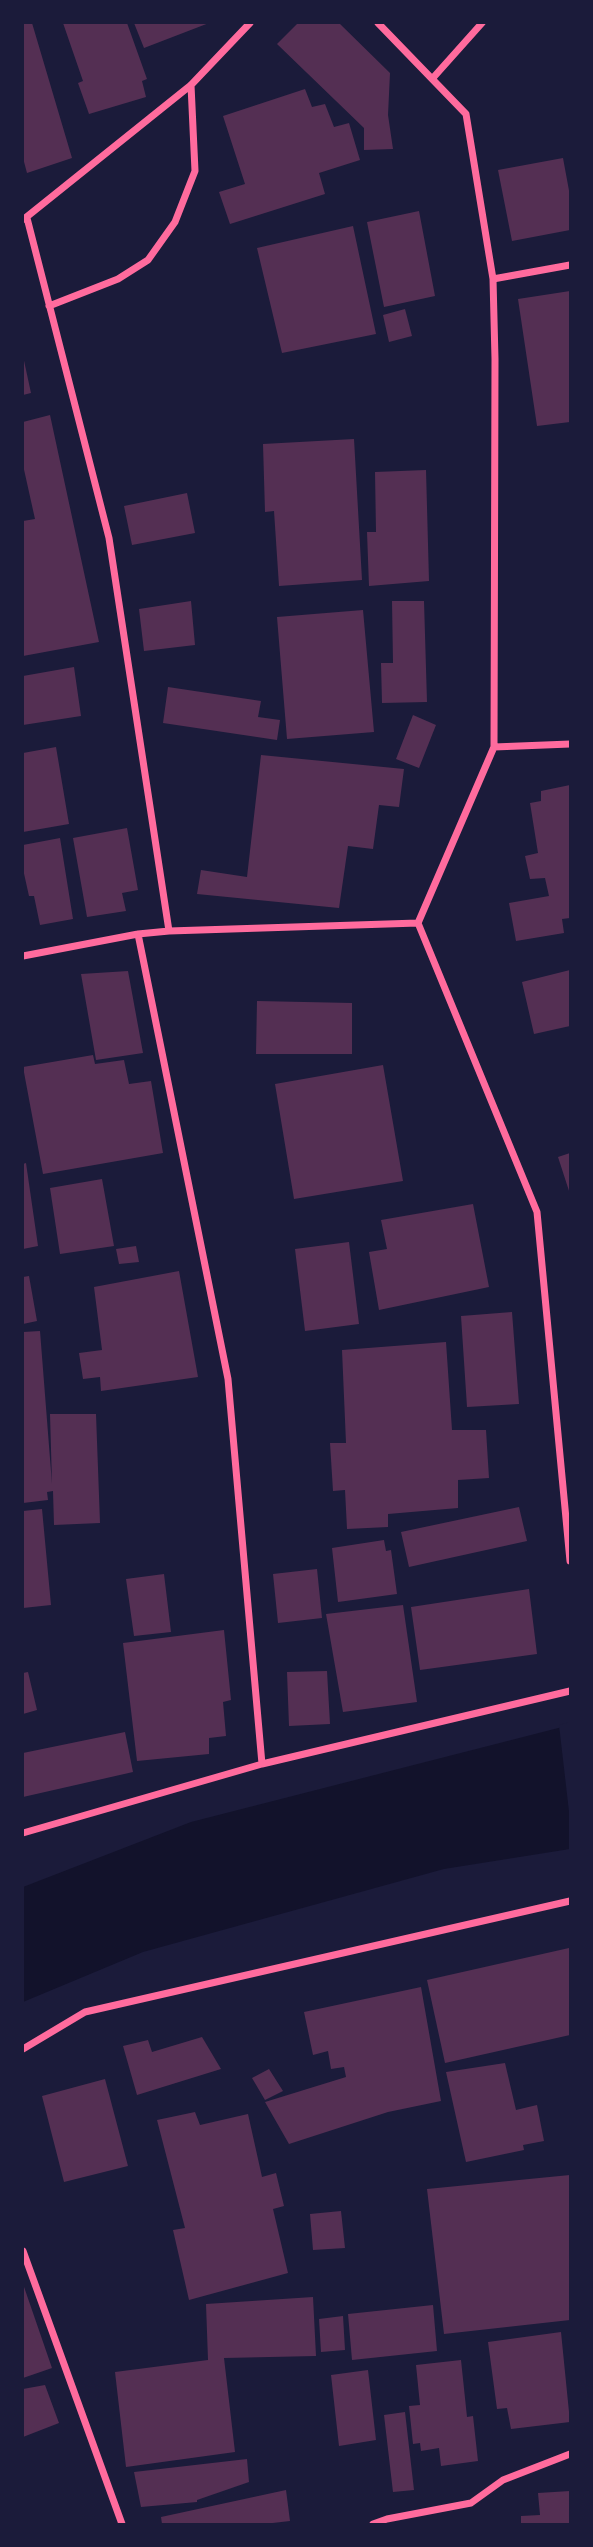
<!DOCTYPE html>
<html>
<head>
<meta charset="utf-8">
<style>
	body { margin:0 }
	#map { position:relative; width:593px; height:2547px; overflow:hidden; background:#1b1b3a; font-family:"Noto Sans",sans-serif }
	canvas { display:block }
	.frame { position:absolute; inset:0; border:24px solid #1b1b3a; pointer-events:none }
</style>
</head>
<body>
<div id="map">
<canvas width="593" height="2547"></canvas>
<div class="frame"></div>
</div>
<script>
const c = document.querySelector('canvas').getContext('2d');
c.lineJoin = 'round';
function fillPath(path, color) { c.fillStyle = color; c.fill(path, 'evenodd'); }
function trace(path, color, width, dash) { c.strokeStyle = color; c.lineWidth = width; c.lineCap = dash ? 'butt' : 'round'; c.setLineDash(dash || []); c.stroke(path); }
fillPath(new Path2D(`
	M570 1725V1849L444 1869 143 1952 23 2002V1887L191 1822Z`), '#12122b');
fillPath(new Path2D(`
	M570 1722V1820L559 1725Z`), '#1b1b3a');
fillPath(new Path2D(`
	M23 23H32L72 158 27 173 23 158Z
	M63 23H127L147 79 142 81 146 97 89 114 78 83 83 81Z
	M134 23H209L144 48Z
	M298 23H339L390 73 388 115 393 149 364 150V128L277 44Z
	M305 89 312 107 325 104 334 127 349 123 360 160 319 173 325 194 230 224 219 192 245 184 223 116Z
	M563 158 570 196V230L512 241 498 170Z
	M419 211 435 296 384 307 367 222Z
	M353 226 376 334 282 353 257 248Z
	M570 291V422L537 426 518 299Z
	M405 309 412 336 389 342 383 315Z
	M23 356 31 393 23 395Z
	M50 415 99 642 23 656V521L35 519 23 465V422Z
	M354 439 362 580 279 586 274 511 265 512 263 444Z
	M426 470 429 581 369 586 367 532H376L375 472Z
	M187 493 195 533 132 545 124 506Z
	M191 601 195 645 144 651 139 609Z
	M392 601H424L427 702 382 703 381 663H393Z
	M363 610 374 732 287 739 277 617Z
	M74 667 81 716 23 725V676Z
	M168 687 261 701 258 717 280 720 277 740 163 723Z
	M413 715 436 725 419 768 396 759Z
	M56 747 69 824 23 832V753Z
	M261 755 404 769 399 807 379 805 373 849 348 846 339 908 197 894 201 870 247 877Z
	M570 785V918L562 919 564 933 516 941 509 903 549 896 545 878 530 879 525 856 538 853 530 803 541 801V791Z
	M127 828 138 890 122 893 126 911 87 917 73 838Z
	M60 838 73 919 40 925 34 896H29L23 869V845Z
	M570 970V1026L534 1034 522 982Z
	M128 971 143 1053 96 1060 81 974Z
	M257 1001 352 1003V1054H256Z
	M93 1055 95 1064 124 1060 129 1084 151 1081 163 1153 43 1174 23 1067Z
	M383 1065 403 1181 294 1199 275 1084Z
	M570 1153V1194L558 1157Z
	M26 1163 38 1246 23 1249V1164Z
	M102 1179 114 1246 60 1254 50 1188Z
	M473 1204 489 1287 379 1310 369 1252 387 1249 381 1220Z
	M349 1242 359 1324 305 1331 295 1249Z
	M136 1246 139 1262 119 1264 116 1249Z
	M179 1271 198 1377 101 1391 100 1377 83 1379 79 1353 102 1350 94 1287Z
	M29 1276 37 1321 23 1324V1277Z
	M512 1312 519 1404 467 1407 461 1316Z
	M40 1331 52 1484 50 1414H96L100 1523 54 1525 53 1491 47 1492 48 1500 23 1503V1332Z
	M446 1342 452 1430H486L489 1478 458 1480V1508L388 1514V1527L347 1529 345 1490 333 1491 330 1443H346L342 1350Z
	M519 1507 527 1541 409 1567 401 1532Z
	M42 1509 51 1605 23 1608V1511Z
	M384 1540 386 1551 391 1550 397 1594 338 1602 332 1548Z
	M317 1569 322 1618 278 1623 273 1574Z
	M164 1574 171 1632 134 1636 126 1579Z
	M529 1589 537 1654 420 1670 411 1607Z
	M403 1605 417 1702 343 1712 326 1614Z
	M224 1630 231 1700 223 1702 226 1736 209 1738V1754L137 1761 123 1643Z
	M327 1671 330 1724 289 1726 287 1672Z
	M28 1672 37 1710 23 1714V1673Z
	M125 1732 133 1772 23 1797V1753Z
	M569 1948 570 2035 445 2063 427 1980Z
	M421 1987 441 2101 388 2112 289 2144 265 2102 346 2077 344 2067 331 2069 328 2051 313 2055 304 2012Z
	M202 2037 221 2069 137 2095 123 2046 148 2040 152 2052Z
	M505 2063 516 2110 537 2105 544 2141 523 2145 524 2150 466 2162 446 2072Z
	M269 2069 283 2091 265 2100 252 2078Z
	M105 2079 128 2166 64 2182 42 2096Z
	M195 2112 200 2125 248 2114 262 2177 276 2173 284 2206 273 2209 288 2273 189 2300 173 2230 185 2228 157 2120Z
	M570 2175V2320L444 2334 427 2189Z
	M341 2211 345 2248 313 2250 310 2214Z
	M23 2284 52 2368 23 2378Z
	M313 2297 316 2356 224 2358 235 2452 126 2467 115 2372 208 2360 206 2304Z
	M433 2305 437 2351 352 2360 348 2314Z
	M343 2316 345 2350 321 2352 319 2319Z
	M561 2332 570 2422 511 2429 507 2408 497 2409 488 2342Z
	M461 2360 467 2417 473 2416 478 2461 441 2466 439 2448 421 2451 420 2443 413 2444 409 2406 420 2405 416 2365Z
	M368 2370 376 2440 339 2446 331 2375Z
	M45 2385 59 2423 23 2437V2389Z
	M405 2412 414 2490 393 2492 384 2415Z
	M247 2459 249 2482 197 2500V2502L141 2507 134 2472Z
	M286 2490 290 2521 264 2524H162L161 2517Z
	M570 2491V2524H521V2516L540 2515 538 2493Z`), '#542f53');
trace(new Path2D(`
	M378 23 466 114 493 279 495 359 494 747 418 923 537 1212 570 1561
	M432 79 482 23
	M27 218 109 538 169 931
	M24 219 191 85 250 23
	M493 279 570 265
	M49 306 118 279 148 260 175 222 195 171 191 85
	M494 747 570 744
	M138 934 228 1379 262 1764
	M23 956 138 934 169 931 418 923
	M23 1833 262 1764 570 1691
	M23 2049 85 2012 570 1901
	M23 2251 122 2524
	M373 2524 387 2519 471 2503 503 2480 570 2454`), '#ff6b9d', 7);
</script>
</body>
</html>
